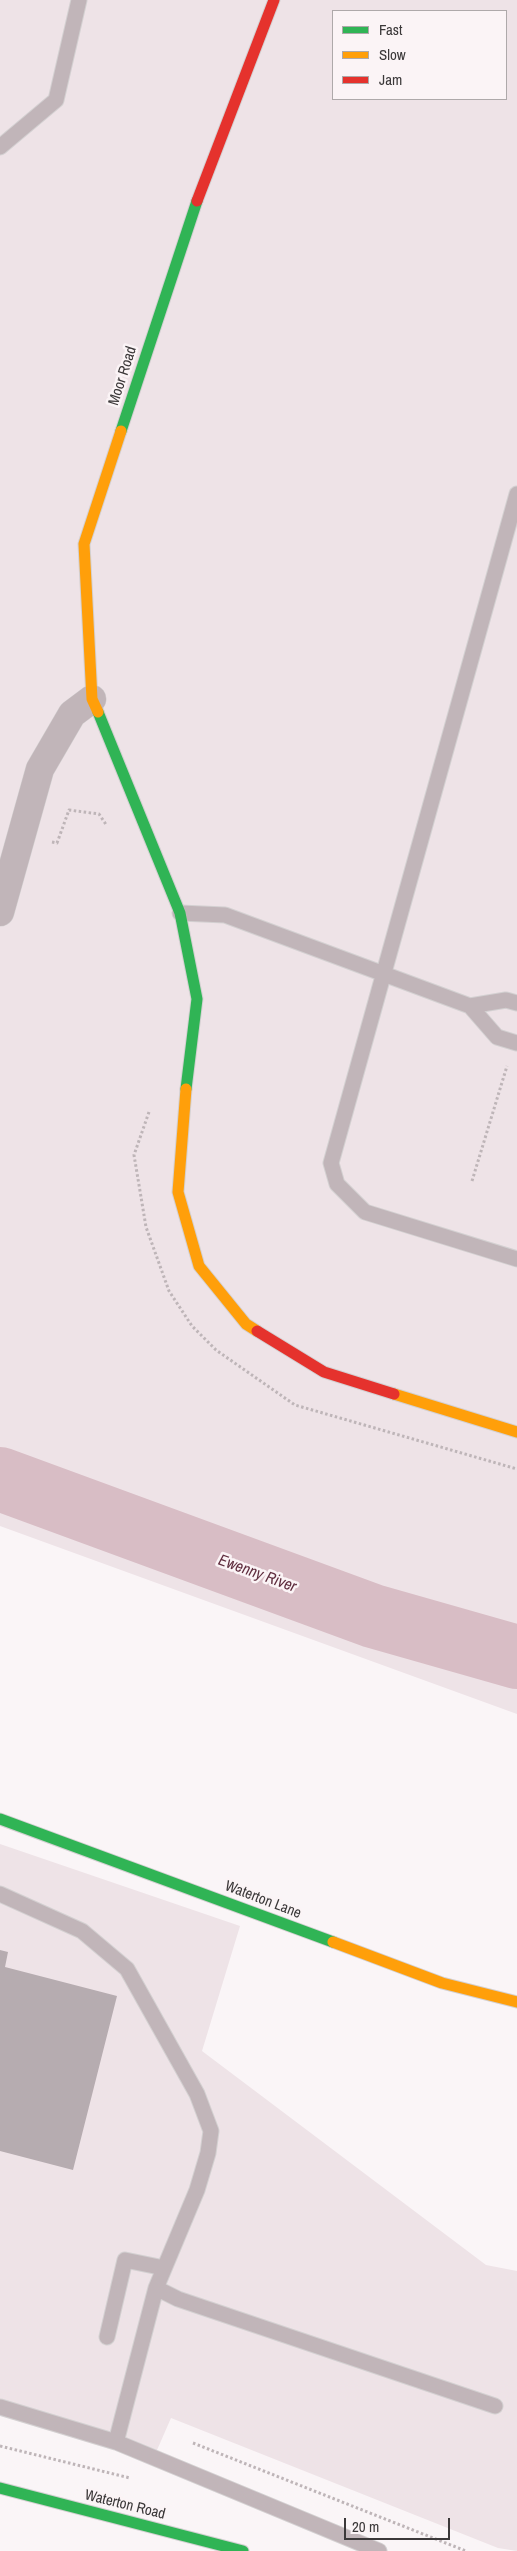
<!DOCTYPE html>
<html>
<head>
<meta charset="utf-8">
<style>
	body { margin:0 }
	#map { position:relative; width:517px; height:2551px; overflow:hidden; background:#faf5f7; font-family:"Archivo Narrow",sans-serif }
	canvas { display:block }
	.legend { position:absolute; left:332px; top:10px; width:175px; height:90px; box-sizing:border-box; background:#fbf4f6; border:1px solid #aea9aa; margin:0; padding:6px 9px; list-style:none; font-size:15px; color:#3b3839 }
	.legend li { display:flex; align-items:center; gap:10px; height:25px }
	.legend b { width:25px; border:1px solid #aea9aa }
	.scale { position:absolute; left:344px; top:2518px; width:106px; height:22px; box-sizing:border-box; border:2px solid #3b3839; border-top:0; padding-left:6px; font-size:15px; line-height:18px; white-space:nowrap; color:#3b3839; -webkit-text-stroke:4px #fbf4f6; paint-order:stroke }
</style>
</head>
<body>
<div id="map">
<canvas width="517" height="2551"></canvas>
<ul class="legend">
<li><b style="height:6px;background:#30b455"></b>Fast</li>
<li><b style="height:6px;background:#ff9f0a"></b>Slow</li>
<li><b style="height:6px;background:#e5322d"></b>Jam</li>
</ul>
<div class="scale">20 m</div>
</div>
<script>
const c = document.querySelector('canvas').getContext('2d');
c.lineJoin = 'round';
function fillPath(path, color) { c.fillStyle = color; c.fill(path, 'evenodd'); }
function trace(path, color, width, dash) { c.strokeStyle = color; c.lineWidth = width; c.lineCap = dash ? 'butt' : 'round'; c.setLineDash(dash || []); c.stroke(path); }
function write(font, color, halo, rows, align = 'center') {
  c.font = font + ' "Archivo Narrow",sans-serif'; c.lineWidth = 5; c.setLineDash([]); c.textBaseline = 'middle'; c.strokeStyle = halo; c.fillStyle = color; for (const [text, x, y, turn = 0] of rows) {
    c.save(); c.translate(x, y); c.rotate((+turn || 0) * Math.PI / 180); c.textAlign = isNaN(turn) ? turn : align; if (halo) c.strokeText(text, 0, 0); c.fillText(text, 0, 0); c.restore();
  }
}
fillPath(new Path2D(`
	M0 0H517V1714L0 1526ZM333 11H506V99H333Z
	M0 1844 240 1926 202 2051 486 2265 517 2271V2551L498 2548 171 2418 154 2457 0 2411Z`), '#eee3e7');
trace(new Path2D(`
	M0 1479 373 1616 517 1657`), '#d8bdc5', 64);
fillPath(new Path2D(`
	M0 1950 8 1952 5 1967 117 1996 73 2170 0 2151Z`), '#b6acb0');
const lane = new Path2D(`
	M0 147 56 100 79 0
	M517 494 331 1163 337 1184 365 1212 517 1259
	M180 913 225 915 470 1006
	M517 1003 506 1000 470 1006 497 1037 517 1043
	M0 1894 82 1931 127 1969 197 2094 211 2131 208 2153 197 2190 156 2288 116 2442
	M156 2288 178 2299 495 2406
	M107 2337 125 2260 164 2268
	M0 2407 116 2442 379 2551`);
const street = new Path2D(`
	M0 912 40 769 72 714 92 699`);
const fast = new Path2D(`
	M121 431 197 201
	M98 712 180 913 197 999 186 1089
	M0 1819 333 1942
	M0 2488 243 2551`);
const slow = new Path2D(`
	M98 712 92 699 84 544 121 431
	M186 1089 178 1192 199 1266 246 1324 257 1331
	M394 1394 517 1432
	M333 1942 442 1983 517 2002`);
const jam = new Path2D(`
	M197 201 274 0
	M257 1331 324 1372 394 1394`);
trace(lane, '#d3d0d1', 17);
trace(street, '#d3d0d1', 29);
trace(fast, '#d3d0d1', 13);
trace(slow, '#d3d0d1', 13);
trace(jam, '#d3d0d1', 13);
trace(new Path2D(`
	M52 842 57 843 69 810 99 814 107 826
	M149 1112 134 1155 146 1227 169 1291 192 1326 216 1350 295 1405 517 1469
	M472 1181 507 1066
	M193 2443 466 2551
	M0 2446 130 2478`), '#beb5b8', 3, [2.5, 2.5]);
trace(lane, '#c1b5b9', 15);
trace(street, '#c1b5b9', 28);
trace(fast, '#30b455', 11);
trace(slow, '#ff9f0a', 11);
trace(jam, '#e5322d', 11);
write('15px', '#3b3839', '#fbf4f6', [
	["Moor Road",123,376,-72],
	["Waterton Lane",263,1900,21],
	["Waterton Road",125,2505,14]
]);
write('italic 16px', '#5f2d3e', '#fbf4f6', [
	["Ewenny River",257,1574,20]
]);
</script>
</body>
</html>
